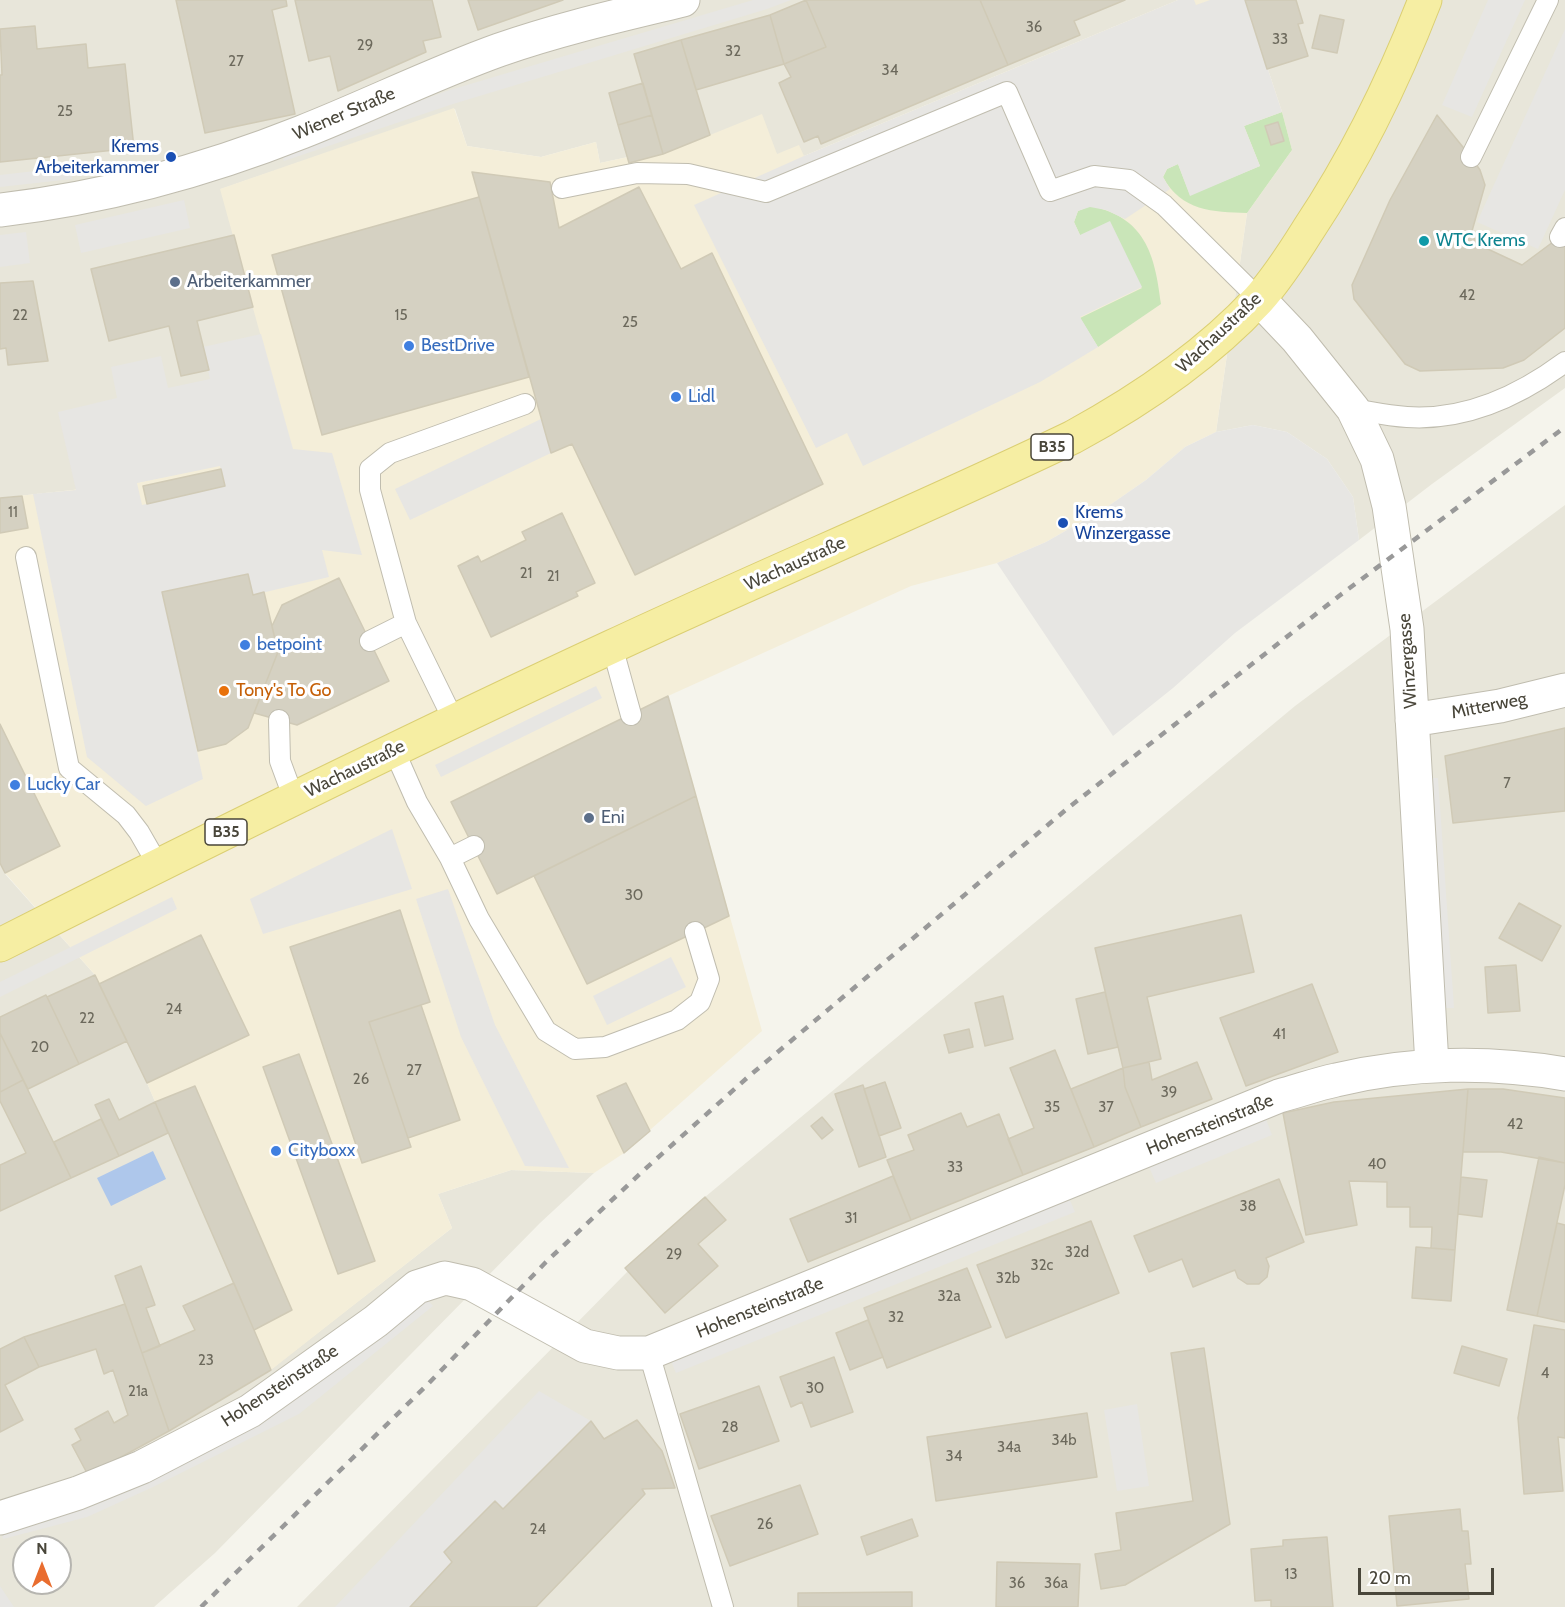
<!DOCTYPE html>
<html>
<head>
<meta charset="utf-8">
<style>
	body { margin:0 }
	#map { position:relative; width:1565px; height:1607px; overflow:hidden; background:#f5f4ec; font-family:Cabin,sans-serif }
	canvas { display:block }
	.north { position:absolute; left:12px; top:1535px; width:60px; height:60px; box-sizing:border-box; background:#fff; border:2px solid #b6b5b0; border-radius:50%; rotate:0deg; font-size:16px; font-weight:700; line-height:24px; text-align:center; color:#49463a }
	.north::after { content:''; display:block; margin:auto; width:21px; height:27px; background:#e96d2f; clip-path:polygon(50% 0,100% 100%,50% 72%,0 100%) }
	.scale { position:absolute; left:1358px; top:1568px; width:136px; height:27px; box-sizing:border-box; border:3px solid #49463a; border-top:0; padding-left:8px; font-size:18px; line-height:21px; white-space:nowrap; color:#49463a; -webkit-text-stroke:4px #fff; paint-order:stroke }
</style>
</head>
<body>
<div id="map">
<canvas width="1565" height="1607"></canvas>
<div class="north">N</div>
<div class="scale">20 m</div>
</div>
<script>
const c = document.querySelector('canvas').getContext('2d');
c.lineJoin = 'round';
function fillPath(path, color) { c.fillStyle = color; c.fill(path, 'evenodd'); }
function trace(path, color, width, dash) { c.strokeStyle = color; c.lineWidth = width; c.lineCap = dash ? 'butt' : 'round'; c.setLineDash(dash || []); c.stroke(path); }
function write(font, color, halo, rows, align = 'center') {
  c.font = font + ' Cabin,sans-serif'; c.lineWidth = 6; c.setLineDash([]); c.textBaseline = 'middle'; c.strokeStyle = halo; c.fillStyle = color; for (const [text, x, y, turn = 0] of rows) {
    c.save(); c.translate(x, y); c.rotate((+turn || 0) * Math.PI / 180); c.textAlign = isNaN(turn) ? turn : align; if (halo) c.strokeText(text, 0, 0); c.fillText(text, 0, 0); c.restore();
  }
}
fillPath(new Path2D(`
	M0 0H1178L804 156 777 154 710 135 663 154 629 163 628 157 600 163 596 142 541 157 467 146 455 109 221 189 293 450 137 483 0 498Z
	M1245 0H1565V388L1432 484 1359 540 1353 497 1327 459 1287 432 1253 425 1216 432 1247 213 1292 150 1282 112Z
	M1565 505V1607H297L628 1271 625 1268 705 1197 1295 706Z
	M0 863 5 874 95 975 147 1083 271 1369 452 1228 438 1194 511 1170 594 1173 540 1223 215 1553 154 1607H0ZM24 1547H60V1583H24Z`), '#e8e6da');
fillPath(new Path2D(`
	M1178 0H1245L1282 112 1292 150 1247 213 1216 432 1185 447 1146 480 1104 509 1046 542 997 563 911 586 668 696 762 1031 624 1153 594 1173 511 1170 438 1194 452 1228 271 1370 147 1083 95 975 5 873 0 863V498L137 483 292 449 220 189 454 108 467 146 541 157 596 142 600 163 628 157 630 163 663 154 762 114 777 154 799 145 804 156Z`), '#f4eed9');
fillPath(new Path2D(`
	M1282 112 1292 150 1247 213C1213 212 1181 211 1163 177L1167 169 1178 164 1190 195 1260 166 1244 126Z
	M1090 206C1145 217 1155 254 1161 304L1098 347 1080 318 1142 288 1080 235 1074 222 1078 211Z`), '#c9e5b8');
fillPath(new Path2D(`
	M753 0H791L767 9 453 104 284 161 280 149 450 90Z
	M1178 0H1194L1196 5 1210 0H1245L1282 112 1244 126 1260 166 1190 196 1178 164 1167 169 1163 177 1170 189 1125 219 1106 210 1090 207 1078 211 1074 222 1080 235 1110 221 1142 287 1080 317 1098 347 1040 382 863 466 847 433 816 448 694 205 804 156Z
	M1488 0H1525L1472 117 1442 105Z
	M1565 29V190L1538 249 1477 222Z
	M70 167 72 179 0 187V175Z
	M184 200 190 228 81 253 75 225Z
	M26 232 30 263 0 267V235Z
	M261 334 293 449 332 453 362 555 322 550 329 577 253 595 247 574 163 592 203 779 146 806 87 757 33 494 76 490 58 412 117 398 111 367 161 356 168 388 210 379 203 347ZM220 466 224 486 142 505 137 483Z
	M541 419 551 453 410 520 395 489Z
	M1253 425 1287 432 1327 459 1353 497 1359 540 1235 633 1173 688 1113 736 997 563 1046 542 1104 509 1146 480 1185 447 1216 432Z
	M596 686 602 698 441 777 435 765Z
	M1427 778H1438L1454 1008H1440Z
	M392 829 412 889 263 934 250 899Z
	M448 889 495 1025 569 1168 525 1166 461 1037 416 899Z
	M172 897 177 909 0 997V982Z
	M671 957 686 987 607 1025 593 996Z
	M1266 1119 1272 1135 1156 1183 1149 1167Z
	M1069 1198 1075 1212 676 1373 670 1359Z
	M424 1296 433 1306 299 1414 153 1487 87 1517 3 1539 0 1525 82 1504Z
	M539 1391 591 1421 503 1509 494 1501 445 1551 452 1562 410 1607H335Z
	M1137 1404 1149 1486 1117 1491 1104 1410Z
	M0 1586 14 1607H0Z`), '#e7e6e3');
fillPath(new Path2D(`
	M153 1151 166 1179 111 1206 97 1178Z`), '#aec7eb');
const building = new Path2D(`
	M176 0H286L287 6 272 10 295 114 205 133Z
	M295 0H432L441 37 423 41 426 52 338 91 330 56 309 61Z
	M468 0H563L478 30Z
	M806 0H980L1008 65 821 144 818 136 804 142 779 83 791 77 784 64 826 47Z
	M806 0 826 47 784 64 770 15Z
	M980 0H1125L1074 21 1080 35 1008 65Z
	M1245 0H1296L1303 23 1298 24 1308 56 1267 69Z
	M770 15 784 64 696 90 681 40Z
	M1320 15 1344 20 1337 53 1312 48Z
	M35 26 37 49 86 44 88 68 125 64 134 148 0 162V75H2L0 29Z
	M681 40 710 135 663 154 634 54Z
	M643 83 652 115 618 125 609 93Z
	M652 115 663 154 629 163 618 125Z
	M1437 115 1471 157 1480 170 1485 185 1472 231 1477 244 1522 265 1565 233V328L1524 360 1503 368 1420 371 1405 364 1354 299 1352 285 1390 200Z
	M1278 122 1284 141 1271 145 1265 126Z
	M472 172 550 182 559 228 639 187 681 269 712 253 823 484 635 575 572 444 551 453Z
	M479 197 529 377 322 435 272 255Z
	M234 235 253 307 197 321 209 370 181 376 169 326 109 341 91 269Z
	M33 281 48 361 8 365 6 348 0 349V283Z
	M221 469 225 486 147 504 143 486Z
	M22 496 28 528 0 533V498Z
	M562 513 595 583 576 592 578 596 491 637 458 566 478 556 481 562 526 540 522 532Z
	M248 574 253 595 264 592 278 652 248 728 226 744 198 751 162 592Z
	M339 578 389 681 297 725 254 713 278 652 272 626 282 605Z
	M668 696 696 796 497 894 451 802Z
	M0 724 60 846 5 873 0 863Z
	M1565 728V811L1453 823 1445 756Z
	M696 796 729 916 587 984 534 876Z
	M1519 903 1561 926 1542 961 1499 938Z
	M400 910 430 1002 369 1022 411 1147 362 1163 290 947Z
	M1241 915 1254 972 1147 997 1161 1059 1123 1068 1095 948Z
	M201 935 249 1035 147 1083 99 984Z
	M1516 965 1520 1011 1488 1013 1485 967Z
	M95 975 127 1041 79 1064 47 997Z
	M1312 984 1338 1052 1246 1086 1220 1018Z
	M1105 992 1118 1047 1088 1054 1076 999Z
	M46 995 79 1064 28 1089 0 1033V1017Z
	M1003 996 1013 1039 985 1046 975 1003Z
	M421 1005 460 1120 408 1138 369 1022Z
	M969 1029 973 1047 949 1053 944 1035Z
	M0 1033 23 1080 0 1092Z
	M1055 1050 1094 1147 1023 1175 1008 1139 1034 1128 1010 1068Z
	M299 1054 375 1261 338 1274 263 1067Z
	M1149 1062 1152 1080 1197 1062 1212 1099 1141 1127 1125 1087 1123 1068Z
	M1123 1068 1125 1087 1141 1127 1094 1147 1071 1089Z
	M23 1080 71 1178 0 1211V1165L26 1153 0 1101V1092Z
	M885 1082 901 1128 879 1136 864 1089Z
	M626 1083 650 1131 624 1153 597 1096Z
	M863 1085 886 1157 859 1167 835 1094Z
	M195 1086 292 1310 254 1330 155 1102Z
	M1468 1089H1503L1565 1098V1163L1501 1152H1463Z
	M1468 1089 1455 1250 1431 1248 1432 1227H1410V1207H1387V1182L1349 1181 1357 1225 1306 1235 1283 1113 1334 1102Z
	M109 1099 119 1120 155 1102 168 1133 119 1156 95 1105Z
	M961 1113 967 1127 999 1114 1023 1175 911 1220 887 1160 914 1150 908 1135Z
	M822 1117 833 1130 822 1139 811 1126Z
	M101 1119 119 1156 71 1178 54 1142Z
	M1539 1157 1565 1163V1185L1537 1316 1507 1310Z
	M893 1176 911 1220 808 1262 790 1219Z
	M1461 1177 1487 1180 1482 1217 1458 1214Z
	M1279 1179 1304 1242 1266 1258 1269 1266 1267 1277 1259 1284H1247L1238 1278 1235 1270 1193 1287 1182 1259 1149 1272 1134 1236Z
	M705 1197 726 1220 698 1244 718 1266 665 1313 625 1268Z
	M1091 1221 1119 1293 1006 1338 977 1265Z
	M1557 1223 1565 1225V1322L1537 1316Z
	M1416 1247 1455 1250 1451 1301 1412 1298Z
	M141 1266 155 1305 146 1308 160 1346 142 1353 115 1276Z
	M967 1268 991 1327 887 1368 864 1308Z
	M234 1283 271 1370 169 1431 142 1353 195 1330 183 1306Z
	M125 1304 169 1431 88 1475 72 1445 81 1440 75 1429 108 1411 114 1423 128 1415 113 1370 104 1374 96 1349 39 1367 24 1337Z
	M868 1320 883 1357 850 1370 836 1333Z
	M1534 1325 1565 1330V1438L1558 1437 1563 1491 1524 1494 1518 1418Z
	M24 1337 39 1367 5 1385 23 1420 0 1432V1349Z
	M1462 1346 1507 1359 1499 1386 1454 1373Z
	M1204 1348 1230 1524 1125 1585 1101 1589 1095 1554 1121 1550 1116 1513 1193 1501 1171 1353Z
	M834 1357 853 1412 811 1427 802 1402 791 1407 780 1377Z
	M759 1386 779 1441 699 1469 680 1414Z
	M1087 1413 1097 1477 936 1501 927 1437Z
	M637 1420 662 1451 675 1488 642 1489 645 1494 536 1607H410L452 1562 444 1552 495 1501 503 1509 591 1421 604 1439Z
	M800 1485 818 1534 730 1566 711 1516Z
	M1460 1509 1462 1531H1468L1471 1564H1465L1469 1599 1397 1606 1389 1516Z
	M912 1519 918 1536 867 1555 861 1537Z
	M1327 1537 1333 1607H1271V1600L1255 1601 1251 1549 1283 1546V1540Z
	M997 1562 1080 1564 1078 1607H996Z
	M912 1592V1607H798V1593Z`);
fillPath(building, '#d5d1c2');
trace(building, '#d0cab6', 1.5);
const service = new Path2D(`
	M1471 157 1548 0
	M562 188 637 173 688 174 766 192 1007 92 1050 191 1094 176 1129 180 1164 205 1259 299
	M1560 237 1565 228
	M1353 409C1371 412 1389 416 1407 417 1466 421 1519 396 1565 362
	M26 557 69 768 126 815 139 832 158 865
	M370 641 406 623
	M612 646 631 715
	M279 720 280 761 294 799
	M454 721 406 623 370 490V469L390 453 525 404
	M394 750 417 802 450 858 479 919 546 1031 575 1049 605 1047 677 1020 700 1002 709 979 695 932
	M450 858 474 846
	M649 1353 723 1607`);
const minor = new Path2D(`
	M0 210C105 198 204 171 302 132 368 106 432 74 499 50 559 29 621 15 683 0
	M1259 299 1297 339 1353 409 1377 459 1389 506 1407 629 1432 1065
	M1412 720 1500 706 1565 690
	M0 1518 78 1493 142 1467 250 1411 376 1321 417 1287 445 1278 472 1284 585 1346 618 1353H649L1279 1096C1298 1091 1317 1084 1336 1080 1410 1062 1490 1061 1565 1074`);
const primary = new Path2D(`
	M0 945C202 843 406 742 611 647 765 575 921 510 1073 437 1141 400 1205 357 1258 300 1277 279 1293 254 1308 230 1356 158 1394 80 1425 0`);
trace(service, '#c0bdaf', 22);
trace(minor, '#c0bdaf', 35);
trace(primary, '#dbcf73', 35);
trace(service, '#fff', 20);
trace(minor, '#fff', 33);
trace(primary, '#f6eea3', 33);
trace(new Path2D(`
	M201 1607 427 1385 546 1262 644 1170 748 1077 1068 808 1339 596 1565 427`), '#999', 4.5, [8, 8]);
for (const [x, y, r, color] of [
	[171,157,6,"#1a4fb4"],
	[1424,241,6,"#0f9aa8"],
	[175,282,6,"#5c6f8a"],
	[409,346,6,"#3f7fe0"],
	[676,397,6,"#3f7fe0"],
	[1063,523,6,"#1a4fb4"],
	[245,645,6,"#3f7fe0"],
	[224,691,6,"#e8710a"],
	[15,785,6,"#3f7fe0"],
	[589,818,6,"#5c6f8a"],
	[276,1151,6,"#3f7fe0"]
]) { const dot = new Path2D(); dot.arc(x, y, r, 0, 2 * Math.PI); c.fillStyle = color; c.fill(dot); trace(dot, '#fff', 2); }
write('15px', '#6c695c', null, [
	["36",1034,28],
	["33",1280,40],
	["29",365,46],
	["32",733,52],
	["27",236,62],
	["34",890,71],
	["25",65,112],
	["42",1467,296],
	["22",20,316],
	["15",401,316],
	["25",630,323],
	["11",13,513],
	["21",526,574],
	["21",553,577],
	["7",1507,784],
	["30",634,896],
	["24",174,1010],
	["22",87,1019],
	["41",1279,1035],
	["20",40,1048],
	["27",414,1071],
	["26",361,1080],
	["39",1169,1093],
	["35",1052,1108],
	["37",1106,1108],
	["42",1515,1125],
	["40",1377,1165],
	["33",955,1168],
	["38",1248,1207],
	["31",851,1219],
	["32d",1077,1253],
	["29",674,1255],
	["32c",1042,1266],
	["32b",1008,1279],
	["32a",949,1297],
	["32",896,1318],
	["23",206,1361],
	["4",1545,1374],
	["30",815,1389],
	["21a",138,1392],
	["28",730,1428],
	["34b",1064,1441],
	["34a",1009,1448],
	["34",954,1457],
	["26",765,1525],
	["24",538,1530],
	["13",1291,1575],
	["36",1017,1584],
	["36a",1056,1584]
]);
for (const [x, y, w] of [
	[1052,447,42],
	[226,832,42]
]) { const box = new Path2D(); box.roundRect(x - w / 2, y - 13, w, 26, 4.5); c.fillStyle = '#fff'; c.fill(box); trace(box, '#49463a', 1.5); }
write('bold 16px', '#49463a', null, [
	["B35",1052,447],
	["B35",226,832]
]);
write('18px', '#49463a', '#fff', [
	["Wiener Straße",344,114,-23],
	["Wachaustraße",1219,333,-43],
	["Wachaustraße",795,564,-24],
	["Winzergasse",1408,661,-94],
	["Mitterweg",1489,706,-11],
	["Wachaustraße",355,769,-26],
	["Hohensteinstraße",1210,1125,-22],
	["Hohensteinstraße",760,1308,-22],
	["Hohensteinstraße",280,1386,-33]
]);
write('18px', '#164399', '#fff', [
	["Krems",159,147],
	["Arbeiterkammer",159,168],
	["Krems",1075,513,"left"],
	["Winzergasse",1075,534,"left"]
], 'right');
write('18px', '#0d838f', '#fff', [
	["WTC Krems",1436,241]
], 'left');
write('18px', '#4e5e75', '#fff', [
	["Arbeiterkammer",187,282],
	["Eni",601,818]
], 'left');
write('18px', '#366cbe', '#fff', [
	["BestDrive",421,346],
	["Lidl",688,397],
	["betpoint",257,645],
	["Lucky Car",27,785],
	["Cityboxx",288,1151]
], 'left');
write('18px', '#c56008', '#fff', [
	["Tony's To Go",236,691]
], 'left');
</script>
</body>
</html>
